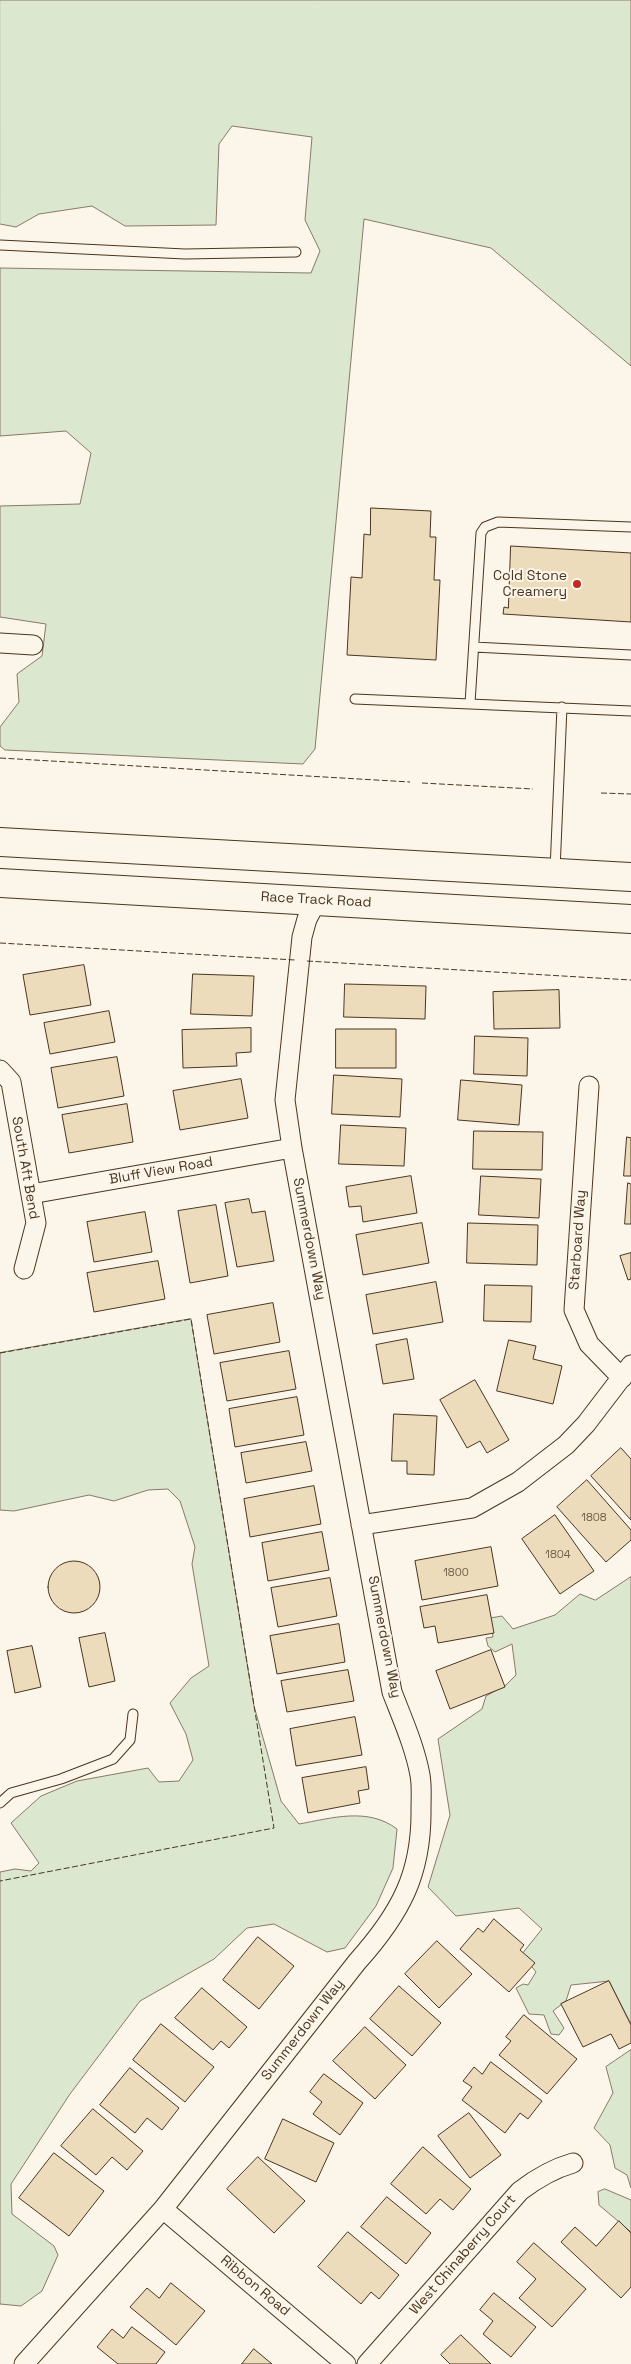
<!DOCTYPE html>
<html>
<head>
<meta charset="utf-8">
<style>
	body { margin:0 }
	canvas { display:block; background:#fbf6e9 }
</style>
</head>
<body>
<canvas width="631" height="2364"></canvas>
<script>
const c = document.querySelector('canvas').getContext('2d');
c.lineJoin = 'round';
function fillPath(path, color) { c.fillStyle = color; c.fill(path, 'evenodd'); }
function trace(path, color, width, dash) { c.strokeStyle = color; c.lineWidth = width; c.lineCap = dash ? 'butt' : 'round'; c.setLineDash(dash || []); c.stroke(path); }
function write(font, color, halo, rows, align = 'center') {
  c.font = font + ' "Space Grotesk",sans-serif'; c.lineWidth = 4; c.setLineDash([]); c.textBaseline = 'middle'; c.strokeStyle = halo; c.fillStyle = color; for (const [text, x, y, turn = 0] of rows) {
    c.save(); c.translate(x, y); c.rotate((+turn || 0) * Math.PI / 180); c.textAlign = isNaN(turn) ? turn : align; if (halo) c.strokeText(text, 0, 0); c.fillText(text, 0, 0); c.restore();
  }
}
const green = new Path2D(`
	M0 0H631V366L491 248 364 219 315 749 303 764 5 750 0 746V727L19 702 17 674 42 656 46 624 0 617V506L80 504 91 453 66 431 0 436V268L311 273 320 251 305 220 312 137 232 126 219 144 216 225 125 226 92 206 39 214 16 227 0 224Z
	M191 1319 254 1706 281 1801 299 1824C332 1818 368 1807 397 1829L393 1868 376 1906 345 1948 327 1952 274 1924 247 1928 214 1959 140 2001 70 2094 11 2184 12 2214 54 2246 58 2255 42 2291 21 2306 0 2304V1872L15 1869 31 1871 39 1863 11 1823 41 1796 77 1781 148 1768 159 1782 179 1781 193 1760 186 1734 170 1703 191 1678 209 1666 192 1564 195 1547 180 1501 168 1489 148 1490 114 1501 89 1495 14 1511 0 1510V1353Z
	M631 1577V2024L609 1981 571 1985 566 2001 553 2011 564 2028 559 2035 551 2034 544 2015 529 2014 516 1988 523 1984 528 1985 536 1972 522 1954 542 1929 519 1908 456 1916 428 1887 450 1815 438 1739 482 1709 486 1696 506 1685 516 1675 512 1644 495 1652 488 1646 486 1638 493 1637 490 1618 502 1616 513 1629 555 1615 580 1594 595 1600Z
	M631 2050V2188L627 2175 615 2168 610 2145 594 2128 613 2093 606 2067Z
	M605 2189 631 2200V2232L599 2205 598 2192Z`);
fillPath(green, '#dce7d0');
trace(green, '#887966', 1);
const building = new Path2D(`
	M371 508 431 511 430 537H436L434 580H440L436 660 347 655 351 577 362 578 364 534 370 535Z
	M511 546 631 553V622L503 614 504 607 508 608Z
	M84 965 91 1005 30 1015 23 975Z
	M193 974 254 976 252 1016 191 1014Z
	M345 984 426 986 425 1019 344 1017Z
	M559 990 560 1028 494 1029 493 992Z
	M109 1011 115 1042 50 1054 44 1023Z
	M251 1028V1052L236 1053 237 1066 183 1068 182 1030Z
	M336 1029H396V1068H336Z
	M475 1036 528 1038 527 1076 474 1074Z
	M117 1057 124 1096 58 1108 51 1068Z
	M334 1075 402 1079 400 1117 332 1114Z
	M241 1079 248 1118 180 1130 173 1091Z
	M461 1080 522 1085 519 1125 458 1120Z
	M127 1104 133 1142 69 1153 62 1115Z
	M341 1125 406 1128 404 1166 339 1164Z
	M474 1131 543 1132 542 1170 473 1169Z
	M627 1137 631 1138V1176H624Z
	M411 1176 417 1213 363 1222 361 1206 349 1207 346 1187Z
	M481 1176 541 1179 539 1218 479 1215Z
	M628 1183 631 1184V1224H625Z
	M249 1199 252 1213 265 1211 274 1261 237 1267 225 1203Z
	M216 1205 228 1276 190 1283 178 1211Z
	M145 1212 152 1252 94 1262 87 1222Z
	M422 1223 429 1263 363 1275 356 1235Z
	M468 1223 538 1225 537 1265 467 1263Z
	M631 1253V1279L628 1280 620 1256Z
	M158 1261 165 1299 94 1312 87 1273Z
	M436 1282 443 1322 373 1334 366 1295Z
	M485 1285 532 1286 531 1322 484 1321Z
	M273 1303 280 1342 214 1354 207 1315Z
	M407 1339 414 1379 383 1384 376 1345Z
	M509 1340 536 1346 533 1359 562 1366 553 1404 497 1391Z
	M289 1351 296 1389 227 1401 220 1363Z
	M475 1380 509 1440 487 1453 480 1441 467 1448 440 1400Z
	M297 1397 304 1435 235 1447 229 1409Z
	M394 1414 437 1416 434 1475 407 1474V1461H392Z
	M306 1442 312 1471 246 1483 241 1453Z
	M621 1448 631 1459V1520L591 1476Z
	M587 1480 631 1530V1540L606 1562 557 1507Z
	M314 1486 321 1524 250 1537 244 1499Z
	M555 1515 594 1571 560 1594 522 1539Z
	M322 1532 329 1570 268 1581 262 1543Z
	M491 1547 498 1586 422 1600 415 1561Z
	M48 1587a26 26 0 1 1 52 0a26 26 0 1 1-52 0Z
	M330 1578 337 1616 278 1627 271 1588Z
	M487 1595 494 1633 438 1643 435 1626 424 1628 420 1607Z
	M339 1624 345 1662 277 1674 270 1636Z
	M105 1633 115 1681 89 1687 79 1638Z
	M32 1646 41 1687 15 1693 7 1651Z
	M491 1650 505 1687 450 1709 436 1671Z
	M348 1670 354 1701 287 1712 281 1681Z
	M355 1717 362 1755 296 1766 290 1729Z
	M366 1767 369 1789 358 1791 360 1803 308 1813 302 1778Z
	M494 1919 524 1945 520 1950 535 1963 509 1992 460 1949 478 1928 483 1932Z
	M258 1937 294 1966 259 2009 223 1980Z
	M437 1941 472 1974 439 2008 405 1974Z
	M609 1981 631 2025V2043L619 2049 611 2034 583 2047 561 2004Z
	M399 1986 441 2023 412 2056 370 2019Z
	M202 1988 247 2027 229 2048 221 2041 213 2050 175 2018Z
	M524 2015 577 2059 547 2094 499 2055 511 2041 506 2037Z
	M161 2024 214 2067 185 2102 133 2060Z
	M365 2027 406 2065 375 2099 333 2061Z
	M491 2062 542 2101 528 2119 520 2113 505 2133 462 2100 472 2087 463 2081 474 2067 482 2074Z
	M130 2068 179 2108 162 2130 147 2118 135 2133 100 2105Z
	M324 2074 363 2103 340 2135 313 2114 322 2102 310 2092Z
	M93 2109 143 2151 127 2170 112 2157 96 2175 61 2146Z
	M469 2113 501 2155 470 2178 438 2136Z
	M283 2119 334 2143 316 2182 265 2159Z
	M423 2147 471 2189 453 2210 440 2199 426 2214 391 2184Z
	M54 2153 104 2191 69 2236 19 2198Z
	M258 2157 305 2201 274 2233 227 2189Z
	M387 2197 431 2233 406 2264 361 2227Z
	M619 2221 631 2233V2287L621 2298 561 2242 575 2227 596 2246Z
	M348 2232 399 2275 379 2299 371 2292 361 2304 318 2267Z
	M534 2243 586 2289 552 2327 519 2298 536 2279 517 2262Z
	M171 2283 205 2311 176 2345 130 2307 147 2288 159 2298Z
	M494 2293 536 2327 511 2357 483 2334 493 2321 480 2310Z
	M132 2327 165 2352 156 2364H118L97 2347 112 2329 123 2338Z
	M461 2335 491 2364H450L441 2355Z
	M254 2349 272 2364H242Z`);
fillPath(building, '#ecdcbc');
trace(building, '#4a3520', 1);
const lane = new Path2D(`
	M0 245 185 254 296 252
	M474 647 631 655
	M355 699 631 711
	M470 703 481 533 485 527 498 522 631 527
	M555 870 562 707
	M0 1803 11 1793 61 1779 113 1759 130 1740 133 1714`);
const street = new Path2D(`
	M0 643 33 645
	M0 1070 11 1082 36 1223 24 1269
	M589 1086 574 1310 589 1344 622 1378
	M31 1194 292 1148
	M361 1525 472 1508 518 1482 566 1445 586 1424 631 1365
	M163 2209 346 2364
	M24 2364 163 2209 357 1962C400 1914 422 1874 421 1809 421 1798 422 1786 420 1775 415 1747 402 1718 392 1692L292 1148 285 1100 302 937 307 919 317 900
	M367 2364 520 2191C537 2178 552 2169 573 2163`);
const primary = new Path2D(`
	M0 842 631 877
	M0 883 631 919`);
trace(lane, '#4a3520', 11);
trace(street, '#4a3520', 21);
trace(primary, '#4a3520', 30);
trace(lane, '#fbf6e9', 9);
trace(street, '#fbf6e9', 19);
trace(primary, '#fbf6e9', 28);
trace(new Path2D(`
	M0 758 410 782
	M422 783 533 789
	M601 793 631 794
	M0 943 295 960
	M307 961 631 980
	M0 1353 191 1319 274 1828 0 1881`), '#4a3520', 1, [6, 2.5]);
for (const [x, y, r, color] of [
	[577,584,5,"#c62828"]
]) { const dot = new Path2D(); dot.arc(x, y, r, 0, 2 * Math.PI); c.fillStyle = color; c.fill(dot); trace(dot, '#fbf6e9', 2); }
write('11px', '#725f47', null, [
	["1808",594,1518],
	["1804",558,1555],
	["1800",456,1573]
]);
write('14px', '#4a3520', '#fbf6e9', [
	["Cold Stone",567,576],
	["Creamery",567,592]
], 'right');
write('14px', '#4a3520', '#fbf6e9', [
	["Race Track Road",316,900,3],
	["South Aft Bend",25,1168,80],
	["Bluff View Road",161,1171,-10],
	["Summerdown Way",309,1239,79],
	["Starboard Way",578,1240,-86],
	["Summerdown Way",384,1637,79],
	["Summerdown Way",303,2030,-52],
	["West Chinaberry Court",463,2255,-49],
	["Ribbon Road",255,2286,40]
]);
</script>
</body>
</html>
